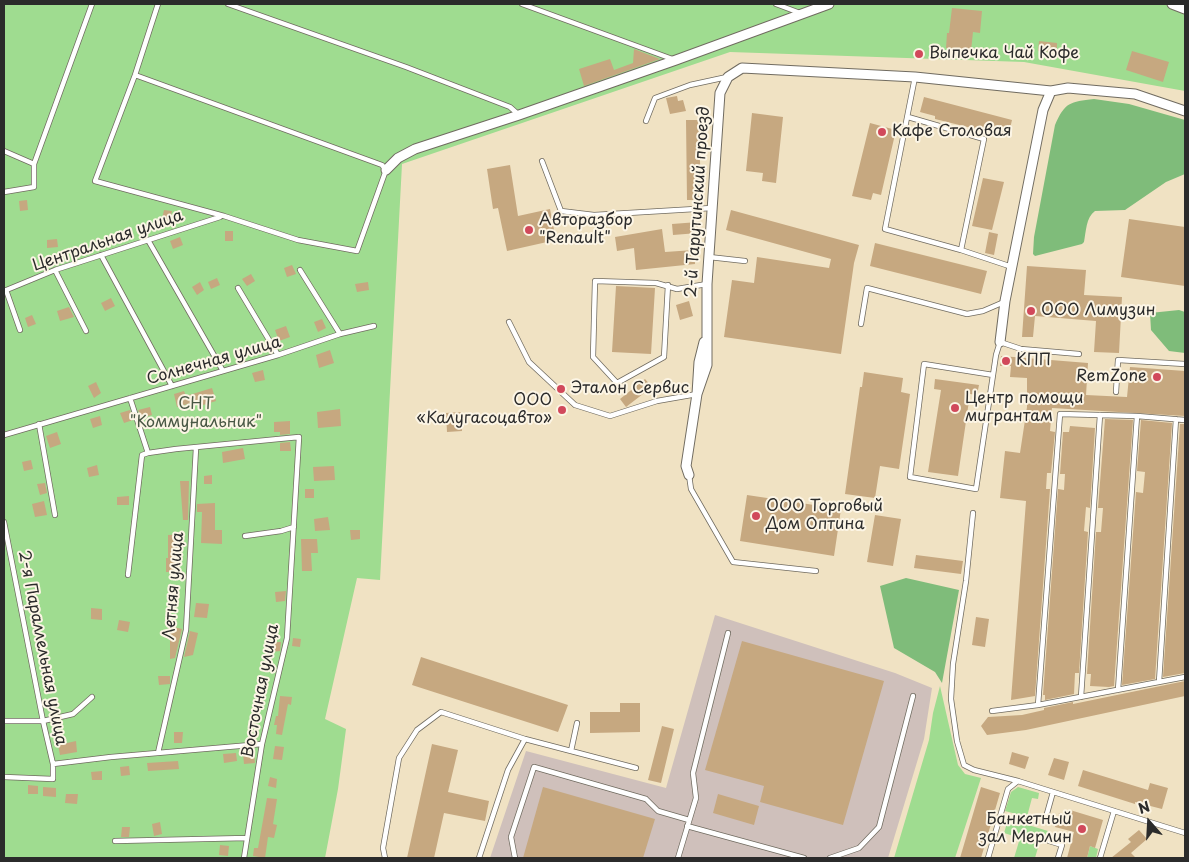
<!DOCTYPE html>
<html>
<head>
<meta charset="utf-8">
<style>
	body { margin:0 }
	#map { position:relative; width:1189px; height:862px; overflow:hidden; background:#f0e2c3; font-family:"Playpen Sans",sans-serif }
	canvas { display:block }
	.frame { position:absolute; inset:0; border:5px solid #2b2b2b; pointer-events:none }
	.north { position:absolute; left:1124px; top:797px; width:50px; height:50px; -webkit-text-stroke:4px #fcf5e5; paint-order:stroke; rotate:341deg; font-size:14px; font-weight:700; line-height:20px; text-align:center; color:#2b2b2b }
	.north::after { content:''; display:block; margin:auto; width:18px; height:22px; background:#2b2b2b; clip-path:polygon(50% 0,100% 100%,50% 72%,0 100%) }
</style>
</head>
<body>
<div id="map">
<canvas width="1189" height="862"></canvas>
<div class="frame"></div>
<div class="north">N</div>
</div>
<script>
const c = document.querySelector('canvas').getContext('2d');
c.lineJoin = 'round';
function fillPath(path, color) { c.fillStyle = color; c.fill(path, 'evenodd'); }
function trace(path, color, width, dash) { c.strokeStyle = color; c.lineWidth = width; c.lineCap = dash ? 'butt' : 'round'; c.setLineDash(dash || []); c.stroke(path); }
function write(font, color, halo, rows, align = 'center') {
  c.font = font + ' "Playpen Sans",sans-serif'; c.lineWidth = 4; c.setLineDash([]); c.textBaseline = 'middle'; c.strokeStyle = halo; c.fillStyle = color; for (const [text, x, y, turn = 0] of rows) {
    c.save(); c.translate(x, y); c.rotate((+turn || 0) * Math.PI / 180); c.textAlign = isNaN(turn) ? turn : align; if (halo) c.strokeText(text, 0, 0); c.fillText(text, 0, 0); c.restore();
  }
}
fillPath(new Path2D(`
	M715 615 895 673 932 688 924 739 888 858H490L526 751 666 788Z`), '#cfc0bb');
fillPath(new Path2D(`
	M4 4H1185V91L1024 62 730 52 402 164 380 580 357 578 325 719 346 729 338 789 325 858H4V154L29 160 4 148Z
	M940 686 958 765 965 774 981 778 955 858H894L929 740 933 713Z
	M1018 787 1039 793 1038 799 1032 798 1025 824 1048 831 1046 838 1041 837 1035 858H1014L1020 838 1004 833 1007 823 1017 826 1020 815 1005 811 1011 792Z
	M1090 846 1098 849 1096 858H1087Z`), '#9fdc90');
fillPath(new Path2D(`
	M1094 99 1129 104 1185 120V174L1166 182 1125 210 1095 211C1086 217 1086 232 1084 242L1082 244 1035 256 1033 254 1034 237 1055 125C1065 102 1070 102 1094 99Z
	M1179 310 1185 312V353L1169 351 1151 330 1150 313Z
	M906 578 959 590 942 683 935 672 894 648 880 586Z`), '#7fbc7a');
fillPath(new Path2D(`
	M952 8 982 11 980 33 973 32 971 51 946 48 947 33H949Z
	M1039 41 1057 43V52L1038 51Z
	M634 49 660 59 584 86 579 69 610 59 614 70 633 63Z
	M1132 51 1169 62 1163 82 1126 70Z
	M677 96 678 101 683 100 686 111 670 114 666 98Z
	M924 97 1012 120 1008 137 935 119V116L920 112Z
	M752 113 783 117 776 183 762 181 763 173 746 171Z
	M686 120H699L701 200H687Z
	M870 123 896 130 881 195 873 193 871 200 852 196Z
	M510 165 518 216 550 209 556 240 507 251 498 208 493 209 487 169Z
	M983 178 1004 182 992 230 972 226Z
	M27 200 28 210 20 211 19 201Z
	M164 210 172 211 170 221 162 219Z
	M731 210 859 245 854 263 841 354 724 337 732 280 754 283 757 257 829 268 831 259 726 230Z
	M1129 219 1185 227V286L1121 277Z
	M698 222V233L673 235 672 224Z
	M662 229 665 252 694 250 695 264 636 270 634 248 617 251 615 237Z
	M225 231H233V241H225Z
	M989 232 998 234 994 255 985 253Z
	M180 237 183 245 173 249 170 241Z
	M57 239 58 247 47 248V240Z
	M875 243 987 271 981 294 870 266Z
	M292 265 296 274 287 277 284 268Z
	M1027 266 1086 270 1084 295 1122 297 1119 353 1094 352 1096 321 1035 316 1033 337H1022Z
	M251 274 255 281 247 286 242 279Z
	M217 278 220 285 211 289 208 282Z
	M200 282 204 290 197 295 192 287Z
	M368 282 369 290 357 292 355 284Z
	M616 286 655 288 651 354 612 352Z
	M111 298 115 306 105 311 101 303Z
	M689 301 693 316 680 320 676 305Z
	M69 307 74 317 60 321 57 311Z
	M32 315 36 324 28 327 25 318Z
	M322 319 326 328 318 332 314 322Z
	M286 326 290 337 279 341 275 330Z
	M330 350 334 363 319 368 316 355Z
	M1001 356 1088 363 1086 395 1127 397 1130 367 1185 371V416L1052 408 1050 431 1055 432 1051 473H1047L1046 489H1050L1035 696 1011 700 1026 501 1000 498 1005 451 1020 453 1027 407V378L1010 377 1011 366H1000Z
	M263 370 265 380 255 382 252 373Z
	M864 372 903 378 901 392 910 394 899 469 880 466 875 498 845 494 860 387H862Z
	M645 379 652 387 626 407 620 399Z
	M935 379 979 385 977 395 970 394 958 476 928 472 941 390 934 389Z
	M96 382 101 393 94 398 88 386Z
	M212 388 216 401 200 406 199 401 177 407 174 394 184 391 186 396Z
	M150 407 152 415 141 418 138 410Z
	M340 409 341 426 318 428 317 412Z
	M130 410 133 420 124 423 120 413Z
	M461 412 462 431 447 432 446 413Z
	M100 416 102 425 93 428 90 419Z
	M1105 419 1133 420 1114 686 1109 687 1090 686 1091 674H1087L1096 532H1101L1103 508H1098Z
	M1141 420 1172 423 1155 679 1122 685 1136 492 1143 493 1145 472 1137 471Z
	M290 421V434L280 435V432H274V422Z
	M1180 424H1185V673L1163 677Z
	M1070 426 1095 428 1090 508 1086 507 1084 531 1088 532 1079 673H1075L1074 694 1045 700V695H1043L1058 489 1064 490 1065 474H1060L1063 432H1069Z
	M57 432 61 444 50 448 46 436Z
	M290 442 291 451H280V443Z
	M243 448 245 459 223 463 222 452Z
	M31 460 33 469 24 471 22 462Z
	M97 465 99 475 89 477 87 468Z
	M334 466 335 480 314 481 313 467Z
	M212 475V484H204V476Z
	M180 481H189L188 520H183Z
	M45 483 47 493 40 495 37 484Z
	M305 489H314V498H305Z
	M747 495 841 509 834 556 740 541Z
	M129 496V505H117V497Z
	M44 501 47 515 35 517 32 504Z
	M215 503V530H222V544L201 543 202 512H197V504Z
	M875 515 901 519 893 566 867 562Z
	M328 517 330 530 315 531 314 519Z
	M350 530H360V539L351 540Z
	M184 534V546H178L177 572H166V558H168V535Z
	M301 539H317L318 553H311L312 571H302Z
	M916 555 963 561 961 574 914 568Z
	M286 591 285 601 276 602 275 592Z
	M196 603 209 604 207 618 194 617Z
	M91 608 102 609V620L91 619Z
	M976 617 989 619 985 647 972 645Z
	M119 620 130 622 128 632 117 630Z
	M170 626 182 629 175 658 170 659Z
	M190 631 198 633 193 655 184 657Z
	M293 638 301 639 300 647 292 646Z
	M742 641 884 681 843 825 760 802 764 786 705 770Z
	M271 642H281L280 651 271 652Z
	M421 657 568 705 558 732 412 685Z
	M158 676H170V684L159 685Z
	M1185 681V696L1026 730 987 735 981 726 988 717 1022 715 1044 710V708L1073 702V704Z
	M280 696 292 697 291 705 288 704 282 735 276 734 277 725H274L276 716H278Z
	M620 703H640V732L590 733V712H620Z
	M662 726 674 729 661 783 648 780Z
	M174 732H183L182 743H174Z
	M76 741 77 752 60 755 58 745Z
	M432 744 458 750 448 792 489 801 485 821 444 813 434 858H407Z
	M275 746 284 747 282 760 273 759Z
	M1012 752 1029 757 1025 769 1009 764Z
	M236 753 237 761 224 763 223 754Z
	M254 753 255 763 244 764 243 754Z
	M1054 758 1069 762 1064 780 1048 775Z
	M178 761 179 769 148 771 147 763Z
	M129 766 130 775 121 776 120 767Z
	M1083 770 1148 790 1150 783 1168 788 1162 809 1135 802V804L1078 786Z
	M102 771V780H92L91 772Z
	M270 777 277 779 276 788 268 786Z
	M28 785 38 786V794H28Z
	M43 787 56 788V797L43 796Z
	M543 787 655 819 643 858H523Z
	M981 787 1000 793 981 858H960Z
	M66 794H78L77 804 65 803Z
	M718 794 759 806 754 825 713 813Z
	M267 798 277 799 273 824 277 825 274 838 268 837 265 858 253 856 254 848H258Z
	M1070 810 1103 820 1095 848 1090 846 1087 858H1067L1074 832 1055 827 1059 813 1068 816Z
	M160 822 162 834 154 836 152 824Z
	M122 827H130L129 837H121Z
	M1139 830 1147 839 1131 853 1136 858H1111L1131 842 1128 839Z
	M220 845 229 846 228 856 219 855Z`), '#c6a880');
const lane = new Path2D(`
	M228 4 406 67 510 107 519 115
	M522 4 675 60
	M776 4 800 13
	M135 75 382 165 386 170 357 251 298 240 224 216 95 181 135 75 158 4
	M908 117 984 139 961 250 885 229 915 77
	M646 121 655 98 690 85 727 77
	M4 151 34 164
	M542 161 561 211 594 215 712 208
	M4 192 34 187V164L92 4
	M148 240 223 371
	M961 250 1012 267
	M101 255 172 386
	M709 257 745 261
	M55 270 86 331
	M300 270 340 334
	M668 285 664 357 617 383 593 357 595 281 656 283 677 289 707 284
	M238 288 278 355
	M6 290 20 330
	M4 291 55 270 220 217
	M509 322 529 362 575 405 610 416 657 401 697 394
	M861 324 867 288 967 314 983 311 1004 302
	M993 375 924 364 910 477 976 489 996 355 1000 342 1021 349 1079 354
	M1116 392 1118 360 1185 364
	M130 398 148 453
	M1185 420 1137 416 1060 414 1038 705 1185 677
	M39 424 55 515
	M4 435 278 355 340 334 374 326
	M689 475 691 489 733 562 816 571
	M973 513 966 581 953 664 951 699 957 741 964 765 974 770 1018 781
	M4 522 43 721 53 764V779L4 777
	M245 536 281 531 294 527
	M128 575 142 455 148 453 176 449 299 437 287 638 262 744 244 858
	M1159 682 1176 419
	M1118 690 1137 416
	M1081 697 1100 415
	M992 711 1038 705
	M4 721H43L73 714 92 697
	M571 751 577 723
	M158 753 186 630 196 448
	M53 764 111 757 262 744
	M1046 817 1053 792
	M687 826 804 858
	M115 841 247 838
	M1049 841 1062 845 1058 858
	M385 858 383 848 399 758 417 730 441 712 525 739
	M479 858 508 770 525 739 636 768
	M515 858 511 837 534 767 646 799 658 811 689 820
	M678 858 696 798 693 773 728 633
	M830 858 859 848 879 827 913 696
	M988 858 1008 789 1018 781 1185 833
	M1100 858 1114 811`);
const street = new Path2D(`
	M1172 4 1185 9
	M386 170 398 158 415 149 519 115 676 60 829 4
	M1000 342 1005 301 1043 110 1051 91
	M697 394 707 365V284L720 93 728 77 742 68 915 77 1051 91 1068 88 1135 94 1185 111
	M689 475 686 466 697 394 699 362 704 342`);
trace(lane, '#706b60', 6);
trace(street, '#706b60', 11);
trace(lane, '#fff', 4.5);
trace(street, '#fff', 9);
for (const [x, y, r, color] of [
	[919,54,5,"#d1495b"],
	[882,132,5,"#d1495b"],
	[529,230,5,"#d1495b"],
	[1031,311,5,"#d1495b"],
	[1006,361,5,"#d1495b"],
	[1157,377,5,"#d1495b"],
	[561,389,5,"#d1495b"],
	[955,408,5,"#d1495b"],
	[562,410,5,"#d1495b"],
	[756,516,5,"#d1495b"],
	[1082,829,5,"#d1495b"]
]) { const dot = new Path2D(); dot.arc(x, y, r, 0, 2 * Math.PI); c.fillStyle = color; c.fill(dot); trace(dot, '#fcf5e5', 2); }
write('16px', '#2b2b2b', '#fcf5e5', [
	["Выпечка Чай Кофе",929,54],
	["Кафе Столовая",892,132],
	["Авторазбор",539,221],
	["\"Renault\"",539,239],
	["ООО Лимузин",1041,311],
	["КПП",1016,361],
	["RemZone",1147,377,"right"],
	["Эталон Сервис",571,389],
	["Центр помощи",965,399],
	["мигрантам",965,417],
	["ООО",552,401,"right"],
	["«Калугасоцавто»",552,419,"right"],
	["ООО Торговый",766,507],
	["Дом Оптина",766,525],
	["Банкетный",1072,820,"right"],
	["зал Мерлин",1072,838,"right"]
], 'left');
write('16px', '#2b2b2b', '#fcf5e5', [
	["2-й Тарутинский проезд",698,202,-86],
	["Центральная улица",108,241,-19],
	["Солнечная улица",214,361,-16],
	["Летняя улица",174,586,-85],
	["2-я Параллельная улица",42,648,79],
	["Восточная улица",261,691,-79]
]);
write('16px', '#485744', '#fcf5e5', [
	["СНТ",196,405],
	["\"Коммунальник\"",196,423]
]);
</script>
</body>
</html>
